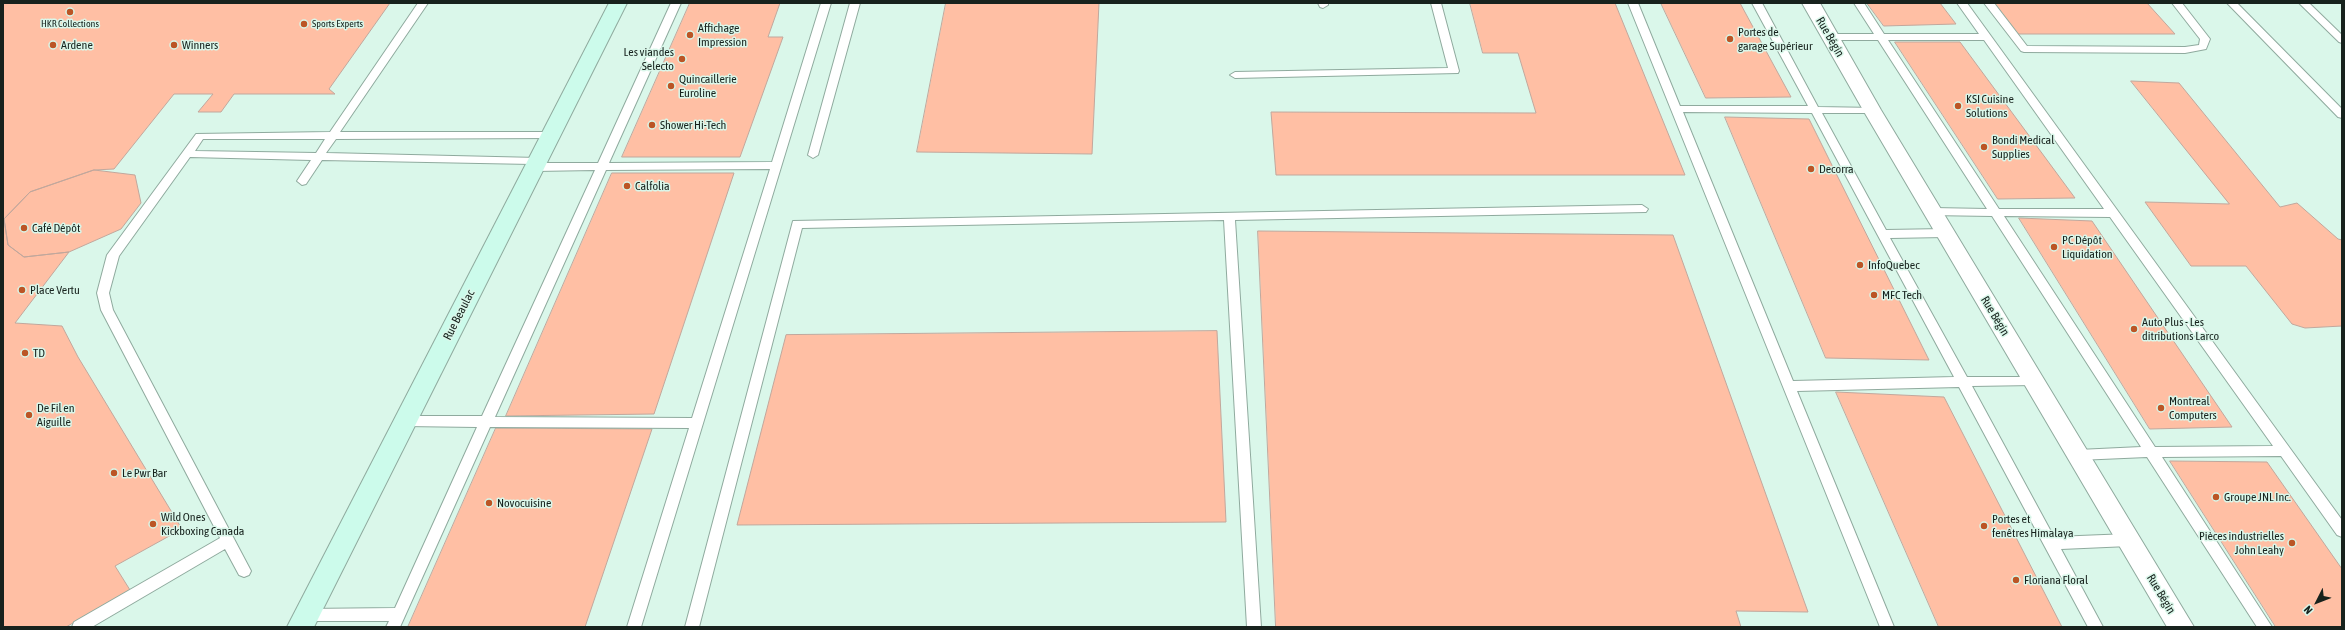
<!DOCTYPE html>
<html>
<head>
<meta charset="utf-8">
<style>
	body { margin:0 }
	#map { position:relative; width:2345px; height:630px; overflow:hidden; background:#daf7ea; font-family:"Asap Condensed",sans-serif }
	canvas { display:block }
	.frame { position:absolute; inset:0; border:4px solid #17221d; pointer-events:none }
	.north { position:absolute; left:2297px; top:582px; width:40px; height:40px; -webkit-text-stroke:3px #daf7ea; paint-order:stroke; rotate:228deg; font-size:11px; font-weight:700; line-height:16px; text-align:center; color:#17221d }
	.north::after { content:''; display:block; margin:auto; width:14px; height:18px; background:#17221d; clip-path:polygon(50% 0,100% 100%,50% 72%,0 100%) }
</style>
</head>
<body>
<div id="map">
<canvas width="2345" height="630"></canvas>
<div class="frame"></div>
<div class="north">N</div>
</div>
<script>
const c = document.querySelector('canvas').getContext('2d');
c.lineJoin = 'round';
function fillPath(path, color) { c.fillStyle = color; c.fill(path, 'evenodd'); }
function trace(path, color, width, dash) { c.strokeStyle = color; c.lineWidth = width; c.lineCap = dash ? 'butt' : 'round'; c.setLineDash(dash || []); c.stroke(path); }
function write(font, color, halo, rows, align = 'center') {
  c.font = font + ' "Asap Condensed",sans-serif'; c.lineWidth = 3; c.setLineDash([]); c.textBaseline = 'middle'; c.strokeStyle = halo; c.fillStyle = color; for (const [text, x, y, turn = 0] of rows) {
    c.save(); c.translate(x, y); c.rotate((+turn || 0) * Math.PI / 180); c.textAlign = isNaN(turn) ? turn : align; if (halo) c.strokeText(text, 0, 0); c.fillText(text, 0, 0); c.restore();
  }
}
const building = new Path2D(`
	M3 3H390L329 89 335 94H234L221 112H198L213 94H174L114 169 94 170 30 192 4 219 8 245 24 257 69 252 15 323 62 326 78 357 182 529 115 566 130 590 66 627H3Z
	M690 3H780L768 37H783L740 157H622Z
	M946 3H1099L1092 154 917 152Z
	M1470 3H1615L1685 175H1276L1271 112 1536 113 1518 53H1483Z
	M1661 3H1740L1791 97 1706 98Z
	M1867 3H1940L1956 24 1884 26Z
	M1994 3H2147L2175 34H2017Z
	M1895 42H1960L2075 198 1998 199Z
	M2131 81 2179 83 2280 207 2297 203 2338 239 2342 240V326L2305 328 2292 324 2246 266H2191L2145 202 2229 204Z
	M1725 117 1809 119 1929 360 1826 358Z
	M94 170 135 175 141 203 121 229 69 252 24 257 8 245 4 219 30 192Z
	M612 173H734L654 414 506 416Z
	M2019 218 2092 221 2232 427 2150 429Z
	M1258 231 1673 235 1808 612 1736 611 1741 627H1276Z
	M1217 331 1226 522 737 525 786 335Z
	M1836 392 1944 397 2062 627H1939Z
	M496 428 652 429 585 627H408Z
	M2170 461 2267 462 2342 569V627H2276Z`);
fillPath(building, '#ffbfa4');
trace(building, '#c1a79c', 1);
const lane = new Path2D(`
	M418 3H428L340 132H551L556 135 551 138 336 139 326 153 538 158 542 159 543 161 542 163H598L671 3H681L609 163 772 162 821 3H831L641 627H627L689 428 490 427 400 627H386L389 621H306L301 620 299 615 301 610 306 609 395 608 477 427 405 426 400 425 399 421 400 417 405 416H482L595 170 535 171 530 167 532 164 322 160 306 184 302 185 297 181 311 160 190 157 119 256 109 293 113 310 251 571 249 575 244 577 239 575 225 549 92 627H72L74 622 220 538 101 310 97 293 107 255 196 134 330 132ZM203 139H325L316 153 195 151ZM770 169 692 418 495 417 606 170Z
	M850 3H860L818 155 813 158 808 155Z
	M1318 3H1328V5L1323 8 1320 7Z
	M1431 3H1441L1459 71 1458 73 1235 78 1230 75 1235 72 1448 68Z
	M1628 3H1638L1680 106H1808L1752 3H1762L1818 107 1876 108 1877 110 1876 112 1872 113H1822L1886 230 1945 229 1951 233 1945 237 1890 238 1967 377H2038L2040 380 2038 383 2034 385 1972 386 2054 537 2129 534 2134 536 2136 540 2134 544 2129 546 2061 549 2103 627H2088L1959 387 1797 391 1894 627H1880ZM1683 112 1812 113 1954 377 1793 381Z
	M1854 3H1864L1884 34H1979L1957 3H1967L2342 520V537L2337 535 2281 456 2162 457 2272 627H2257L2147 457 2078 460 2073 459 2071 455 2073 451 2078 450 2141 447 1992 216 1929 215 1927 212 1929 209 1933 208 1987 209 1878 40H1831L1826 37 1831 34H1874ZM1888 40H1984L2104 209H1999ZM2004 216 2110 217 2273 446 2155 447Z
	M1984 3H1994L2027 46 2185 47 2199 45 2200 39 2172 3H2182L2210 39 2206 49 2185 53 2024 52 2021 51Z
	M2227 3H2237L2342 109V118L2338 117Z
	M2299 3H2309L2342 35V43L2339 42Z
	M1642 205 1648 209 1646 212 1235 220 1261 627H1247L1224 220 802 228 699 627H685L793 221Z`);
const street = new Path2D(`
	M1802 3H1820L1881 110 2194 627H2167L1863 110Z`);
const secondary = new Path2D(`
	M609 3H627L314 627H287Z`);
trace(lane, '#8faa9e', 2);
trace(street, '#8faa9e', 2);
trace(secondary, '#8faa9e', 2);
fillPath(lane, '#fff');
fillPath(street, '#fff');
fillPath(secondary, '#ccfbeb');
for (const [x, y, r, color] of [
	[70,12,4,"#bb5525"],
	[304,24,4,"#bb5525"],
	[690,35,4,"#bb5525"],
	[1730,39,4,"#bb5525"],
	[53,45,4,"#bb5525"],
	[174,45,4,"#bb5525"],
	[682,59,4,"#bb5525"],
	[671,86,4,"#bb5525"],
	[1958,106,4,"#bb5525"],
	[652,125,4,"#bb5525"],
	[1984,147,4,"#bb5525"],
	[1811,169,4,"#bb5525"],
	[627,186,4,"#bb5525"],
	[24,228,4,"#bb5525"],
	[2054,247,4,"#bb5525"],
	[1860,265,4,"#bb5525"],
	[22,290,4,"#bb5525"],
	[1874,295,4,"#bb5525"],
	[2134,329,4,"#bb5525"],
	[25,353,4,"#bb5525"],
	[2161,408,4,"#bb5525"],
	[29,415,4,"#bb5525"],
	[114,473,4,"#bb5525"],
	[2216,497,4,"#bb5525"],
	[489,503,4,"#bb5525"],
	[153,524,4,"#bb5525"],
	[1984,526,4,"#bb5525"],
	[2292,543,4,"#bb5525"],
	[2016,580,4,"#bb5525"]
]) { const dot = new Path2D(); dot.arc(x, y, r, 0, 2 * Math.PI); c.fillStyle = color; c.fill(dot); trace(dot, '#daf7ea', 1.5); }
write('10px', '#17221d', '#daf7ea', [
	["HKR Collections",70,24],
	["Sports Experts",312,24,"left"]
]);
write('12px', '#17221d', '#daf7ea', [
	["Affichage",698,28],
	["Impression",698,42],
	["Portes de",1738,32],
	["garage Supérieur",1738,46],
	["Ardene",61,45],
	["Winners",182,45],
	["Les viandes",674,52,"right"],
	["Selecto",674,66,"right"],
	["Quincaillerie",679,79],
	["Euroline",679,93],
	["KSI Cuisine",1966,99],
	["Solutions",1966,113],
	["Shower Hi-Tech",660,125],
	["Bondi Medical",1992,140],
	["Supplies",1992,154],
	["Decorra",1819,169],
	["Calfolia",635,186],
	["Café Dépôt",32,228],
	["PC Dépôt",2062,240],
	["Liquidation",2062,254],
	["InfoQuebec",1868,265],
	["Place Vertu",30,290],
	["MFC Tech",1882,295],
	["Auto Plus - Les",2142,322],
	["ditributions Larco",2142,336],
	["TD",33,353],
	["Montreal",2169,401],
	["Computers",2169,415],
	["De Fil en",37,408],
	["Aiguille",37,422],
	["Le Pwr Bar",122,473],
	["Groupe JNL Inc.",2224,497],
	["Novocuisine",497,503],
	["Wild Ones",161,517],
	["Kickboxing Canada",161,531],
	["Portes et",1992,519],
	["fenêtres Himalaya",1992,533],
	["Pièces industrielles",2284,536,"right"],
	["John Leahy",2284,550,"right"],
	["Floriana Floral",2024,580]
], 'left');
write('12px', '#17221d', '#daf7ea', [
	["Rue Bégin",1830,37,60],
	["Rue Beaulac",459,315,-63],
	["Rue Bégin",1995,316,59],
	["Rue Bégin",2161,594,59]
]);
</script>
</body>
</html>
